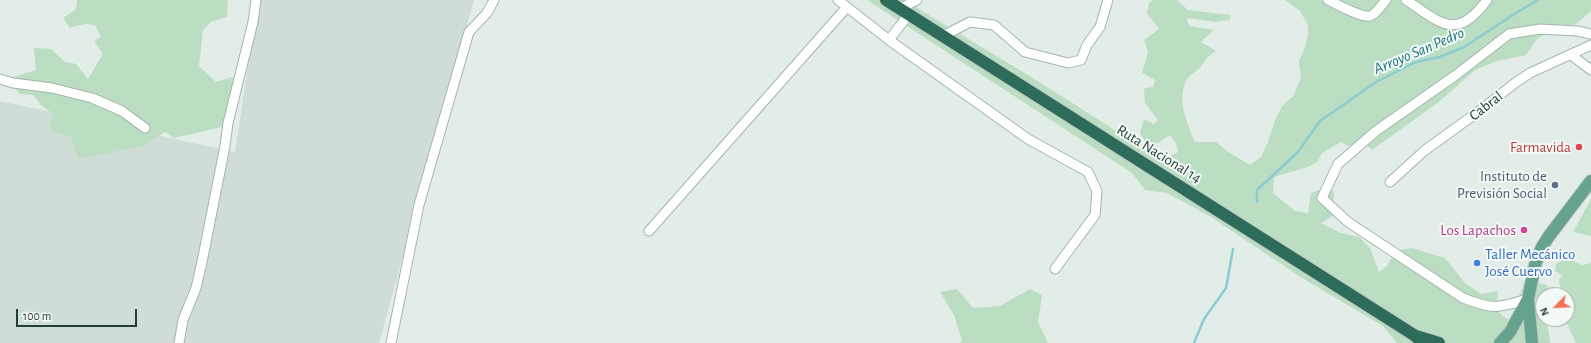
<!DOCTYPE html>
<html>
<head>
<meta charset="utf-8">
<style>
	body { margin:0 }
	#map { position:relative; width:1591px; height:343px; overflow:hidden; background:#e2ede7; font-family:"Alegreya Sans",sans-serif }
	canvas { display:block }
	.north { position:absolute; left:1535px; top:287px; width:40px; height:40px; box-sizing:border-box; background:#f3f9f6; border:1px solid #9fafa9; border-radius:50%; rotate:246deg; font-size:11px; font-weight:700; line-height:16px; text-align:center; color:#223f35 }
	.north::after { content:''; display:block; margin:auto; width:14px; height:18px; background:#f57458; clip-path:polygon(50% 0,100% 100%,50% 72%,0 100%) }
	.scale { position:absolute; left:16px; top:309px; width:121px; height:18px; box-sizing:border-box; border:2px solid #223f35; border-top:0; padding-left:5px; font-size:12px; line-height:14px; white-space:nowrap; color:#223f35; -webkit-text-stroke:3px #f3f9f6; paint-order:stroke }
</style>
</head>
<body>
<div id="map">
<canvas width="1591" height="343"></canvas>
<div class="north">N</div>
<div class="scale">100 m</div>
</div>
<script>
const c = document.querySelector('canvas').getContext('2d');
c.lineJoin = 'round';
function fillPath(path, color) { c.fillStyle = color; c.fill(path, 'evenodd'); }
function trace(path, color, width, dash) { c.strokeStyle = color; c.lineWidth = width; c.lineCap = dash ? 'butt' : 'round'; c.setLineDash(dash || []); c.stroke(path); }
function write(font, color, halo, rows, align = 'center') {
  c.font = font + ' "Alegreya Sans",sans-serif'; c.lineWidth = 4; c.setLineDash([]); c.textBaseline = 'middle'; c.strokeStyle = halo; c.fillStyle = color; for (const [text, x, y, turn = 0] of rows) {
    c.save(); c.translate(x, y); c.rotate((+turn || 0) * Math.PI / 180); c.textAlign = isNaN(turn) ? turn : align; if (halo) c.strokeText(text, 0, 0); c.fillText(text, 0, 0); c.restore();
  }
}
fillPath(new Path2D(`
	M258 0H474L379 343H0V101L235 152Z`), '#d0ddd6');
fillPath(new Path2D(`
	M77 0H228L227 17 211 22 203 30 199 66 216 82 232 77 240 95 231 125 174 138 165 132 143 146 78 159 71 137 52 131 49 124 54 115 41 105 33 95 20 94 6 79 36 70 34 48 51 49 65 62 76 64 88 79 103 54 94 41 101 37 95 25 85 24 70 28 63 18 76 9Z
	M867 0H904L1041 83 1116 131 1166 158 1178 152 1176 144 1170 135 1158 143 1147 144 1140 133 1144 119 1154 124 1158 120 1145 103 1144 88 1153 87 1155 80 1142 73 1148 52 1144 40 1159 29 1147 13 1149 3 1153 0H1177L1188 10 1230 15V20L1215 22 1187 18 1189 26 1214 30 1201 42 1216 51C1207 56 1205 61 1199 69 1195 72 1190 75 1187 79 1176 99 1187 123 1195 142H1216L1230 153 1250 165 1261 157 1268 142 1275 120 1282 106 1293 96 1301 78 1299 61 1305 48 1308 34V25L1300 11 1285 0H1591V11L1576 24 1555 30 1538 38 1526 55 1497 61 1475 70 1440 101 1372 150 1364 143 1348 146 1341 142 1322 153 1318 161 1308 167 1277 176 1274 178 1273 193 1295 211 1308 213 1311 193 1320 190 1334 191 1333 216 1321 223 1341 233 1359 237 1370 248 1379 272 1386 267 1396 251 1412 248 1445 258 1465 283 1481 294 1498 291 1497 311 1510 321 1525 280 1547 285V295H1543V319H1547L1550 343H1397L1383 326 1302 278 1211 217 1167 193 1145 190 1132 173Z
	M1591 199V236L1573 232Z
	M1562 260 1573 261 1582 265 1591 263V343H1576L1568 326 1565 319H1567V310L1572 305 1570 300 1567 298V295H1564L1560 287 1559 279 1563 276 1555 271 1556 264Z
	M957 289 973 308 1000 306 1030 289 1042 295 1038 322 1048 343H960L962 340 954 315 940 292Z`), '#bbdec2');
trace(new Path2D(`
	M1257 202V190L1298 152 1320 121 1376 82 1416 62 1440 57 1464 47 1516 13 1538 0
	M1194 343 1204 319 1226 288 1233 249`), '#89cdd3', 2.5);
const minor = new Path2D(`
	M838 0 889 40 1028 139 1088 172 1097 191 1095 215 1055 269
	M1328 0C1337 4 1361 18 1370 16 1377 14 1381 5 1386 0
	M1406 0C1441 23 1456 42 1487 0
	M901 8 917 0
	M943 36 970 22 994 25 1025 52 1068 63 1081 60 1087 45 1100 27 1108 0
	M889 40 909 14
	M1571 55 1591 70
	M0 79 13 83 52 88 92 98 122 111 145 128
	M1390 182 1424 151 1482 109 1515 83 1530 73 1591 45
	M649 231 847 7
	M1528 299C1498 308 1493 310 1463 298L1348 222 1322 198 1338 164 1376 131 1456 75 1509 34 1540 29 1577 31 1591 34
	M179 343 183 320 196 288 202 262 225 146 228 123 253 22 256 0
	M391 343 419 205 469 32 487 13 494 0`);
const major = new Path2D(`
	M1500 343 1510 332 1528 299
	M1532 343 1528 299 1535 265 1542 247 1549 236 1591 181`);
const highway = new Path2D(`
	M886 0 1414 335 1423 343
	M1416 336 1439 343`);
trace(minor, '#a5b5ae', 11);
trace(major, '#c1c9c6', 14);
trace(highway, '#c1c9c6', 14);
trace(minor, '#fff', 9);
trace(major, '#66a38f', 12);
trace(highway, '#2d6b5a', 12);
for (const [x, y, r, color] of [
	[1579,147,4,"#e0444e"],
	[1555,185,4,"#5c6f8a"],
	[1524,230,4,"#d1479c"],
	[1477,263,4,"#3f7fe0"]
]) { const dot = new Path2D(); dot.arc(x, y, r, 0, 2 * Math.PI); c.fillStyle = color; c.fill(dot); trace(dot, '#f3f9f6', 1.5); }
write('15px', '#223f35', '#f3f9f6', [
	["Cabral",1486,106,-38],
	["Ruta Nacional 14",1159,154,32]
]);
write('15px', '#be3a42', '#f3f9f6', [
	["Farmavida",1571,147]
], 'right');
write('15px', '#4e5e75', '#f3f9f6', [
	["Instituto de",1547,176],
	["Previsión Social",1547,193]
], 'right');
write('15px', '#b23c85', '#f3f9f6', [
	["Los Lapachos",1516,230]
], 'right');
write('15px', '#366cbe', '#f3f9f6', [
	["Taller Mecánico",1485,254],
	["José Cuervo",1485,271]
], 'left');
write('italic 16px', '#1a727c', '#f3f9f6', [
	["Arroyo San Pedro",1419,51,-23]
]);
</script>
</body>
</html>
